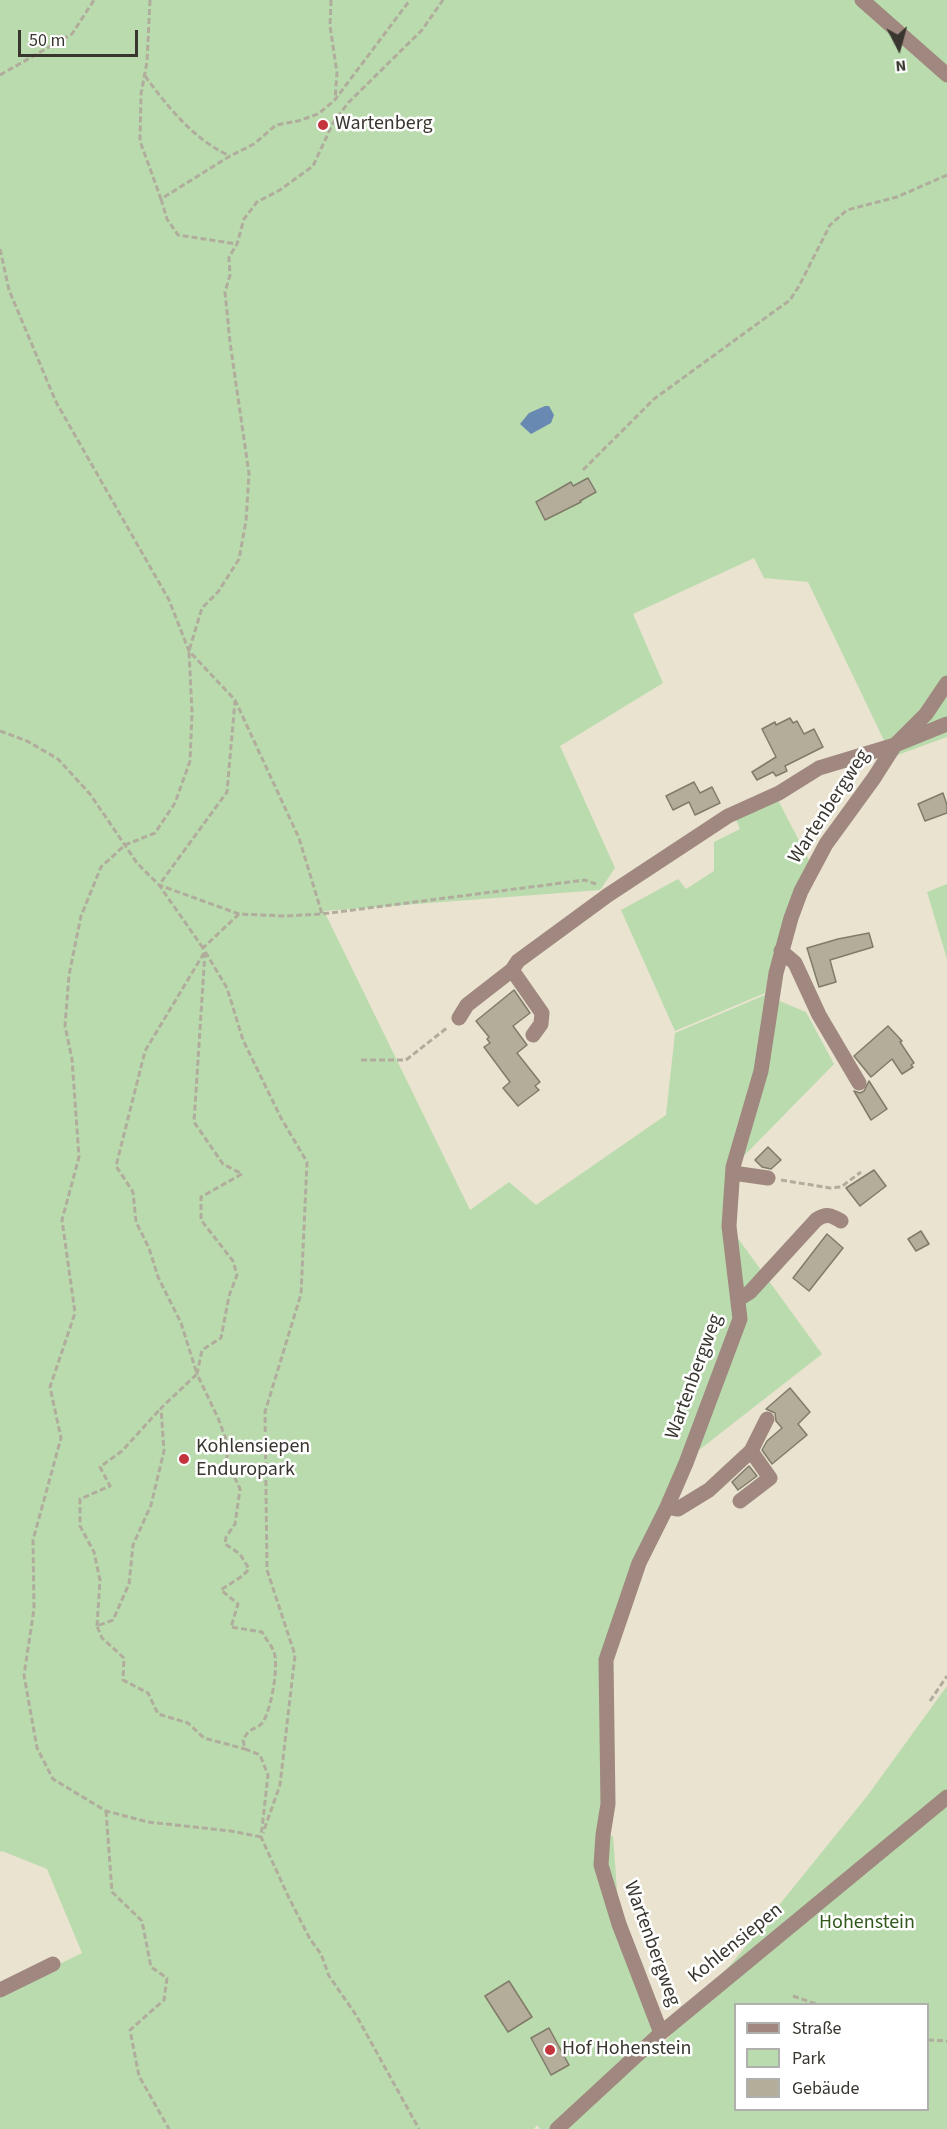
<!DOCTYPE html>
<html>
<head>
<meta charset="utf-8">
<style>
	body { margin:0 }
	#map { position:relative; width:947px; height:2129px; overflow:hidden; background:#e9e3d0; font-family:"Source Sans 3",sans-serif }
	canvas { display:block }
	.legend { position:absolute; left:734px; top:2003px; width:195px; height:108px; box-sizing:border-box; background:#fff; border:2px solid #afafab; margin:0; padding:8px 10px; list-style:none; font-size:18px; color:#38362e }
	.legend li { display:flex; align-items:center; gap:12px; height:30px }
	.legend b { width:30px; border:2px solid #afafab }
	.north { position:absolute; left:869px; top:18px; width:60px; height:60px; -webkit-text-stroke:4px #fff; paint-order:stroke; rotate:174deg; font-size:16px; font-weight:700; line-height:24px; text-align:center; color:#38362e }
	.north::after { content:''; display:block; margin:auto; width:21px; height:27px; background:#38362e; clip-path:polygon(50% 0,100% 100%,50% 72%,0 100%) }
	.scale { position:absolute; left:18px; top:30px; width:120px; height:27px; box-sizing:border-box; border:3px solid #38362e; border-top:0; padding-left:8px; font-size:18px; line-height:21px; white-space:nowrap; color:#38362e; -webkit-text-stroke:4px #fff; paint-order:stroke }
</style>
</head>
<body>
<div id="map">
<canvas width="947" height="2129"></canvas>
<ul class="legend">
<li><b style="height:8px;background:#a0877f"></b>Straße</li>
<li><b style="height:16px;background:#badbad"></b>Park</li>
<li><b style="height:16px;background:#b3ad9a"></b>Gebäude</li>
</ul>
<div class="north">N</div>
<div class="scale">50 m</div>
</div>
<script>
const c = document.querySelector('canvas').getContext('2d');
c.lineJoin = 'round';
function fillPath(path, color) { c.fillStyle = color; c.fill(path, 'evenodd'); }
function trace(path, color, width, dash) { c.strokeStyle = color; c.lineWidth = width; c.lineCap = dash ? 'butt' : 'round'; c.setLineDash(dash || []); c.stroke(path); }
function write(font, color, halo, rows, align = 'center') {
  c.font = font + ' "Source Sans 3",sans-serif'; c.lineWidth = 5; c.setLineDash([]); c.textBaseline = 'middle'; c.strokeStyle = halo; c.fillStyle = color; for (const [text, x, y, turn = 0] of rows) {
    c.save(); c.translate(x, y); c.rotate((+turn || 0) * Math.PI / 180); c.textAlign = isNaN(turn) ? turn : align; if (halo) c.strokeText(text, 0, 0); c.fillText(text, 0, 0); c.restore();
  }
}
fillPath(new Path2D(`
	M0 0H947V737L892 757 808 582 764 578 754 558 633 614 663 683 560 746 615 868 600 890 324 911 470 1210 509 1182 536 1205 666 1115 675 1033 765 995 806 1012 834 1064 733 1167 729 1226 822 1354 699 1450 686 1463 606 1660 603 1835 613 1836 618 1904 645 1970 658 2022V2050L738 1956 868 1795 947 1686V2129H540L537 2125 534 2129H0V1993L82 1953 47 1869 2 1851 0 1852ZM736 2004H928V2110H736Z
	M778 800 810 862 769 971 765 993 675 1031 621 910 678 879 686 889 714 871V842L740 829 736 819Z
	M947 884V959L927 892Z`), '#badbad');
fillPath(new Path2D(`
	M545 406H549L554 415 551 423 531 434 520 424 529 413Z`), '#6889b2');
const building = new Path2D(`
	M588 478 596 492 580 501 581 502 545 520 536 502 571 482 573 486Z
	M790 718 793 723 797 721 804 734 814 729 823 747 785 766 787 771 776 776 773 772 757 780 752 772 776 757 762 729 775 722 776 725Z
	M694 782 700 793 712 787 720 803 695 815 689 802 673 810 666 796Z
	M943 793 947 805V813L925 821 918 804Z
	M869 933 873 947 830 960 836 982 819 987 807 948 838 939Z
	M514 990 530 1013 513 1026 527 1045 517 1053 540 1082 535 1086 539 1090 518 1106 503 1088 510 1082 484 1047 490 1043 487 1039 489 1037 476 1021Z
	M888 1026 902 1041 900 1042 914 1063 911 1065 913 1067 902 1074 892 1059 871 1077 854 1056Z
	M869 1081 887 1109 871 1120 854 1091 860 1093 864 1091Z
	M768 1147 781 1160 771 1169 762 1167 755 1160Z
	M874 1170 886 1186 860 1206 846 1188Z
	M921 1231 929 1244 916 1251 908 1239Z
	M827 1234 843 1248 809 1291 793 1278Z
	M790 1388 810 1412 798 1424 807 1435 772 1464 762 1450 767 1441 782 1428 776 1421 775 1413 766 1409Z
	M749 1466 757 1476 738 1490 732 1482Z
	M509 1981 532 2017 508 2032 485 1996Z
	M549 2028 569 2065 551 2075 531 2038Z`);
fillPath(building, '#b3ad9a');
trace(building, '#817c6a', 1.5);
trace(new Path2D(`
	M150 0 147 62 141 94 140 141 161 199 230 156 254 144 276 125 298 121 318 114 334 101 410 0
	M331 0 330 26 337 73 335 99
	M0 75 72 34 94 0
	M145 76C168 107 194 140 230 156
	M161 199 167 219 178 235 237 244
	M0 249 9 290 56 402 169 600 189 651 235 700 299 838 322 914
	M583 470 654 399 790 300 799 286 830 225 847 210 897 197 947 175
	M0 731 27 741 58 759 90 794 137 863 159 885 239 914 285 916 322 914 585 880 596 884
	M239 914 203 948 227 988 243 1040 281 1118 307 1162 301 1294 265 1412 267 1570 295 1655 280 1785 263 1833
	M203 948 159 885 227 792 235 701
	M205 952 194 1122 223 1164 242 1174 201 1197V1220L233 1261 237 1275 229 1296 221 1338 202 1350 197 1374 218 1418 227 1442V1461L240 1489 235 1524 226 1537 225 1544 240 1554 249 1569C241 1579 231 1582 221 1590L238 1604 231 1627 262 1632C265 1638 272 1646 274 1652 279 1666 271 1710 263 1722 257 1730 250 1726 243 1740L245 1749 260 1755 268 1775 261 1837 289 1898 310 1939 321 1954 329 1976 356 2015 419 2129
	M204 953 145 1051 116 1166 133 1192 136 1222 149 1248 158 1277 181 1323 197 1374 161 1408 164 1451 151 1505 133 1545 129 1584 113 1620 97 1626 102 1638 124 1658 123 1680 148 1693 158 1714 188 1723 204 1738 245 1749
	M361 1060H406L448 1027
	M781 1180 830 1188 841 1187 861 1172
	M97 1626 100 1580 94 1552 80 1526V1499L110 1486 100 1467 122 1451 161 1408
	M930 1701 947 1676
	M106 1811 112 1892 142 1921 151 1967 167 1978 164 2000 130 2030 139 2076 169 2129
	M261 1837 231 1831 148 1822 106 1811 53 1779 37 1748 24 1675 34 1609 33 1540 61 1438 50 1387 75 1313 62 1220 79 1157 72 1059 65 1026 69 975 81 916 101 867 125 845 155 833 175 803 190 761 192 713 189 651 202 608 218 592 239 559 246 521 249 474 230 342 225 292 230 275 229 257 237 244 244 219 257 202 280 190 313 166 333 123 348 103 422 30 443 0
	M793 1996 816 2004
	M928 2040 947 2041`), '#b1ad9d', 3, [6, 3]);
trace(new Path2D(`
	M862 0 947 75
	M781 951 795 963 819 1015 859 1083
	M512 970 542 1013 541 1024 533 1035
	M459 1018 467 1005 512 970 518 961 608 895 728 816 779 793 819 768 895 745 947 724
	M733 1173 768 1178
	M739 1299 750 1292 816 1220C826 1213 831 1215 841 1221
	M740 1501 770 1478 751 1451
	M667 1507 678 1509 709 1490 751 1451 767 1419
	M0 1990 53 1964
	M661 2033 619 1924 601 1865 603 1835 608 1804 606 1660 639 1563 667 1507 686 1463 740 1319 729 1226 733 1167 761 1071 776 973 791 918 801 891 826 844 874 778 895 745 926 714 947 683
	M557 2129 661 2033 947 1797`), '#a0877f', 15);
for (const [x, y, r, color] of [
	[323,125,6,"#c4343d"],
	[184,1459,6,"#c4343d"],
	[550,2050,6,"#c4343d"]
]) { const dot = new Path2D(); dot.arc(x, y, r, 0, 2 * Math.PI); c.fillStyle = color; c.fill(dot); trace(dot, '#fff', 2); }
write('20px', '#38362e', '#fff', [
	["Wartenberg",335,125],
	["Kohlensiepen",196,1448],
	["Enduropark",196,1471],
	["Hof Hohenstein",562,2050]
], 'left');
write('20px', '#38362e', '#fff', [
	["Wartenbergweg",830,807,-57],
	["Wartenbergweg",695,1377,-70],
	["Wartenbergweg",651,1944,70],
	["Kohlensiepen",736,1944,-39]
]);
write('20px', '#30591b', '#fff', [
	["Hohenstein",867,1924]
]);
</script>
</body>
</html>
